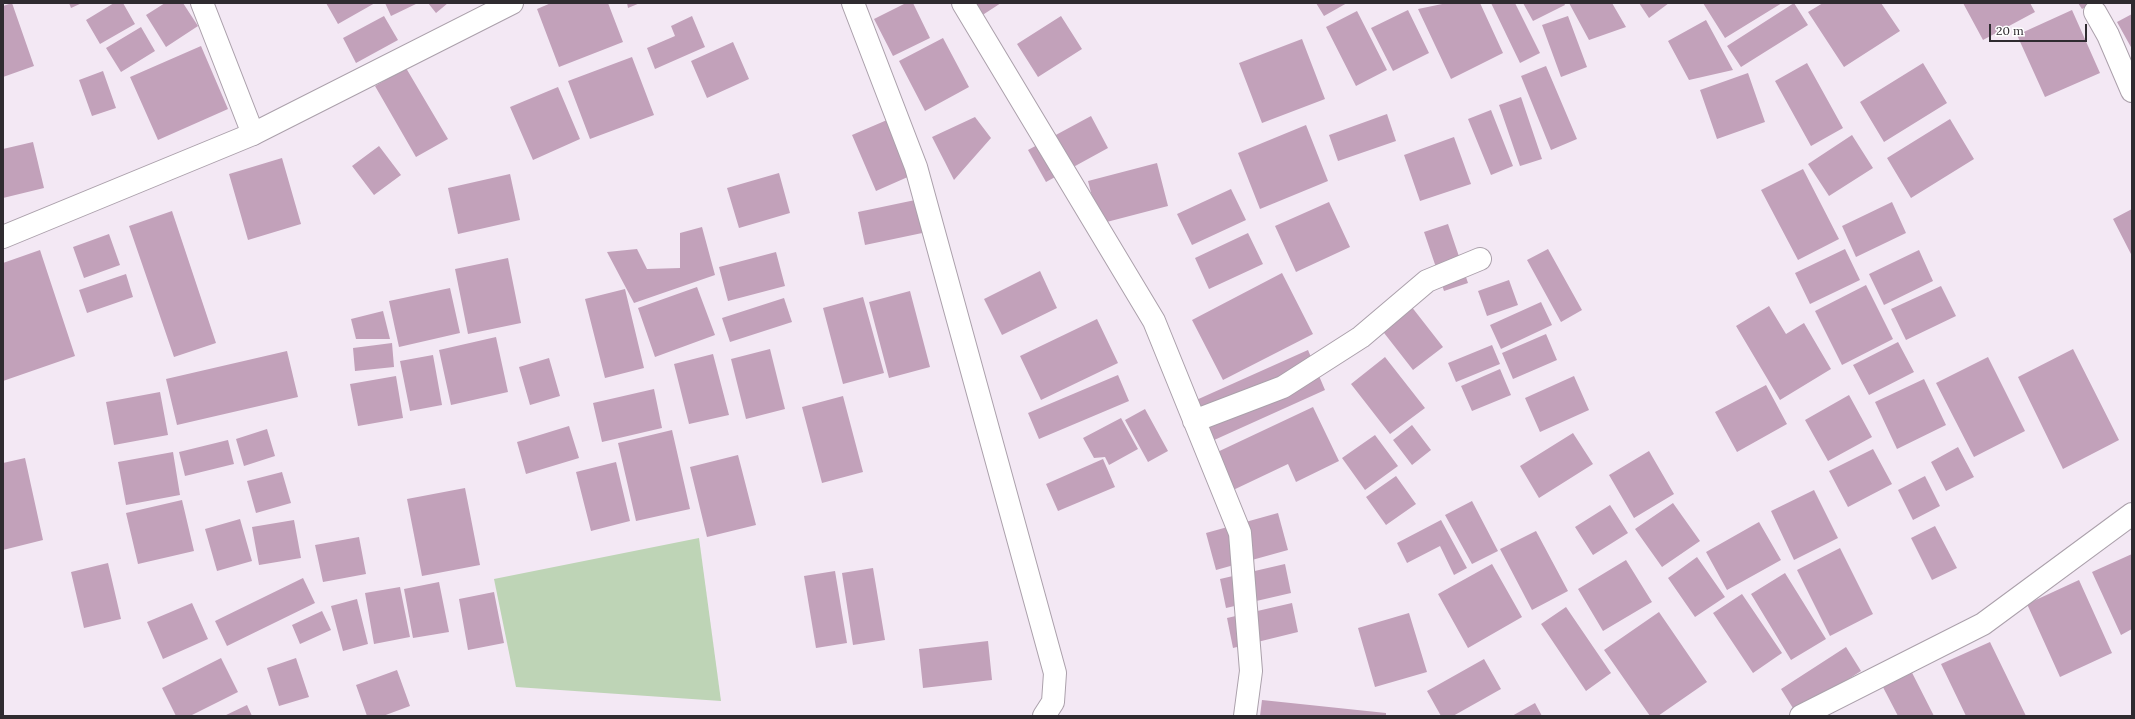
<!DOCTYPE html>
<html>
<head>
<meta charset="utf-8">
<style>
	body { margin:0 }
	#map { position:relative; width:2135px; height:719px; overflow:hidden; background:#f3e8f4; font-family:Lora,serif }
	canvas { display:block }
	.frame { position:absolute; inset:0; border:4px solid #2f2b30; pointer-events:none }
	.scale { position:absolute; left:1989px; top:24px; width:98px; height:18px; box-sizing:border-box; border:2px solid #2f2b30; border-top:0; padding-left:5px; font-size:12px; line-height:14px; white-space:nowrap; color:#2f2b30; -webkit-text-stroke:3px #fff; paint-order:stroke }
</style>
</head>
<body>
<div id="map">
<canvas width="2135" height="719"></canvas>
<div class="frame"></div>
<div class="scale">20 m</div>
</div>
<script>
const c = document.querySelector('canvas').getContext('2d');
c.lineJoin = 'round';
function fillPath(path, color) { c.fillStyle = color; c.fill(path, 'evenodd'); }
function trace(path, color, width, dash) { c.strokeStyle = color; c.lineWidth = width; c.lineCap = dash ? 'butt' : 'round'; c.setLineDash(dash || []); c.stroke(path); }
fillPath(new Path2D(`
	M699 538 721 701 516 687 494 579Z`), '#bed4b6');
fillPath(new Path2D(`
	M12 3 34 66 3 77V6Z
	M69 3H82L71 8Z
	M114 3H123L135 24 100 44 86 20Z
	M165 3H183L198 26 166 47 146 15Z
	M326 3H375L338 24Z
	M385 3H418L391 16Z
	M428 3H448L436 13Z
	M551 3H608L623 42 559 67 537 9Z
	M627 3H640L628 8Z
	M906 3H913L930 38 893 56 874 19Z
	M973 3H1001L981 16Z
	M1316 3H1347L1324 16Z
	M1447 3H1480L1503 53 1451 79 1418 9Z
	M1491 3H1515L1540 53 1520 63Z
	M1523 3H1564L1565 5 1533 21Z
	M1569 3H1612L1626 27 1589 40Z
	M1639 3H1669L1649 18Z
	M1703 3H1782L1725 38Z
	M1794 3 1808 25 1741 67 1727 46Z
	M1823 3H1881L1900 31 1844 67 1808 12Z
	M1963 3H2030L2035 12 1983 40Z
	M2078 3H2092L2082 9Z
	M1408 10 1429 53 1393 71 1371 28Z
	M2072 10 2100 73 2045 97 2017 35Z
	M1357 11 1387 70 1356 86 1326 27Z
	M2132 14V49L2117 22Z
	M384 16 398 40 356 63 343 38Z
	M692 16 705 47 655 69 647 48 675 36 671 26Z
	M1061 16 1082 49 1038 77 1017 44Z
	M1568 16 1587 67 1561 77 1542 25Z
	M1706 20 1733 70 1689 80 1668 41Z
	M141 27 155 51 121 72 106 48Z
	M943 38 969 87 925 111 899 61Z
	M1302 39 1325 99 1262 123 1239 63Z
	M733 42 749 79 707 98 691 61Z
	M201 46 228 109 158 140 130 77Z
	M632 57 654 115 590 139 568 81Z
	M1807 63 1843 128 1811 146 1775 81Z
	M1923 63 1947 103 1884 142 1860 102Z
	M1546 66 1577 139 1551 150 1521 76Z
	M406 68 448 139 416 157 375 86Z
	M103 71 116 108 92 116 79 80Z
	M1748 73 1765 122 1717 139 1700 90Z
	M558 87 580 139 533 160 510 107Z
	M1521 97 1542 159 1520 166 1499 105Z
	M1491 110 1513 166 1491 175 1468 119Z
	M1387 114 1396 141 1338 161 1329 135Z
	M1091 116 1108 148 1046 182 1028 150Z
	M975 117 991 138 954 180 932 137Z
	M1950 119 1974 159 1911 198 1887 158Z
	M887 120 910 176 876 191 852 135Z
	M1306 125 1328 181 1260 209 1238 153Z
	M1852 135 1873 168 1829 196 1808 164Z
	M1454 137 1471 184 1420 201 1404 155Z
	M33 142 44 188 3 198V149Z
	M379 146 401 175 374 195 352 166Z
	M282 158 301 224 248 240 229 174Z
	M1157 163 1168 206 1099 224 1088 181Z
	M1803 169 1839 239 1798 260 1761 190Z
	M779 173 790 213 739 228 727 188Z
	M510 174 520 220 458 234 448 188Z
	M1231 189 1246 220 1192 245 1177 214Z
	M920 199 927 232 865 245 858 212Z
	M1329 202 1350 247 1296 272 1275 226Z
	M1892 202 1906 233 1856 257 1842 226Z
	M2132 209V256L2113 219Z
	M172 211 216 343 174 357 129 226Z
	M1448 224 1468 283 1444 291 1424 232Z
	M702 227 715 275 634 303 607 252 637 249 647 269 680 268V233Z
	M1248 233 1263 264 1209 289 1195 258Z
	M109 234 120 265 84 278 73 247Z
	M1548 249 1582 310 1561 322 1527 260Z
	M1845 249 1860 280 1810 304 1795 273Z
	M40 250 75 356 3 381V263Z
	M1919 250 1933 281 1884 305 1869 274Z
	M776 252 785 286 728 301 719 267Z
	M508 258 521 323 468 334 455 269Z
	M1040 271 1057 308 1002 335 984 299Z
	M1282 273 1313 334 1223 380 1192 320Z
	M126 274 133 297 87 313 79 290Z
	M1509 280 1518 305 1487 316 1478 291Z
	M1866 285 1893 339 1842 365 1815 311Z
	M1941 286 1956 316 1906 340 1891 309Z
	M697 287 715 335 655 357 638 308Z
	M450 288 460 333 399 347 389 301Z
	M625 289 644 368 605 378 585 299Z
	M910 291 930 367 889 378 869 302Z
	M863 297 884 373 843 384 823 308Z
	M784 298 792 322 730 342 722 318Z
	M1541 302 1552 325 1501 349 1490 325Z
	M1411 306 1443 347 1413 370 1381 329Z
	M1769 306 1786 334 1804 323 1831 369 1780 400 1736 326Z
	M383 311 390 339H356L351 319Z
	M1097 319 1118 363 1041 400 1020 356Z
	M1546 334 1557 360 1513 379 1502 353Z
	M496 337 508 392 451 405 439 350Z
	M1898 342 1914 372 1869 395 1853 365Z
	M392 343 394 367 355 371 353 348Z
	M1492 345 1500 364 1456 382 1448 363Z
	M770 349 785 409 746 419 731 359Z
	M2073 349 2119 440 2063 469 2018 377Z
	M1308 350 1325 390 1212 441 1194 401Z
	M287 351 298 397 177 425 166 379Z
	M713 354 729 415 689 424 674 364Z
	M433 355 442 405 410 411 400 361Z
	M1385 357 1425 408 1390 434 1351 384Z
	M1988 357 2025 431 1974 457 1936 383Z
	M549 358 560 396 530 405 519 367Z
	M1500 369 1511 395 1472 411 1461 386Z
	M1118 375 1129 401 1039 439 1028 413Z
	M396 376 403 418 358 426 350 384Z
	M1574 376 1589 410 1540 432 1525 398Z
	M1924 379 1946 425 1897 449 1875 402Z
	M1766 385 1787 424 1737 452 1715 412Z
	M654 389 662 428 602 442 593 403Z
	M160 392 168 435 114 445 106 402Z
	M1849 395 1872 437 1828 461 1805 420Z
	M843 396 863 472 822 483 802 407Z
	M1313 407 1339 461 1296 482 1288 464 1229 492 1211 455Z
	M1145 409 1168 451 1148 462 1125 420Z
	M1121 418 1138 449 1109 465 1105 457 1094 458 1083 438Z
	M1412 425 1431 450 1412 465 1393 440Z
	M569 426 579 458 526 474 517 442Z
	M267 429 275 456 244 466 236 439Z
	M672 430 690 509 636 521 618 443Z
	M1573 433 1593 464 1539 498 1520 466Z
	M1375 435 1398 466 1365 490 1342 458Z
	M228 440 234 464 185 476 179 452Z
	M1958 447 1974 477 1946 491 1931 462Z
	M1873 449 1892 484 1848 507 1829 471Z
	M1649 451 1674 494 1634 518 1609 475Z
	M173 452 180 495 126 505 118 462Z
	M738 455 756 525 707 537 690 467Z
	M25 458 43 540 3 550V463Z
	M1103 459 1115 487 1058 511 1046 484Z
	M616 462 630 521 591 531 576 472Z
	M282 472 291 503 256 513 247 481Z
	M1396 476 1416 504 1386 525 1366 497Z
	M1925 476 1940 506 1913 520 1898 490Z
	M465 488 480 565 422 576 407 499Z
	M1814 490 1838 538 1794 560 1771 511Z
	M182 500 194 551 138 564 126 513Z
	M1472 501 1498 551 1472 564 1445 515Z
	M1673 503 1700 541 1662 567 1635 529Z
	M1610 505 1628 533 1593 555 1575 527Z
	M1278 513 1288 550 1216 570 1206 533Z
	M240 519 252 561 217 571 205 529Z
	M294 520 301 558 259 565 252 527Z
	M1441 520 1467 568 1454 575 1440 546 1407 563 1397 543Z
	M1759 522 1781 560 1727 590 1706 552Z
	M1935 526 1957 568 1932 580 1911 538Z
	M1536 531 1568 591 1532 610 1500 549Z
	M359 537 366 574 323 582 315 545Z
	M1840 548 1873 614 1830 636 1797 570Z
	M2132 554V629L2121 635 2092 572Z
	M1697 557 1725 597 1695 617 1668 578Z
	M1626 560 1652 602 1603 631 1578 589Z
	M108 563 121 619 84 628 71 572Z
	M1285 564 1291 593 1226 608 1220 579Z
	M1492 564 1522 617 1468 648 1438 594Z
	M873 568 885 640 853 645 842 573Z
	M835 571 847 643 816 648 804 576Z
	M1785 573 1826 639 1791 660 1751 594Z
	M303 578 315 603 227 646 215 621Z
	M2079 580 2112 653 2060 677 2027 604Z
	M439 582 449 632 413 638 404 589Z
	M400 587 410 637 374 644 365 593Z
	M494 592 504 643 468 650 459 599Z
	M1742 594 1782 653 1753 673 1713 613Z
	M357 599 368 644 343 651 331 606Z
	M192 603 208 639 163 659 147 622Z
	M1292 603 1298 632 1233 648 1227 618Z
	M1566 607 1611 673 1586 691 1541 624Z
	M322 611 331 630 300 644 292 625Z
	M1659 612 1707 682 1658 716H1650L1604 650Z
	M1409 613 1427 672 1375 687 1358 628Z
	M988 641 992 680 923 688 919 649Z
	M1990 642 2026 716H1966L1941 664Z
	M1846 647 1861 671 1796 713 1781 689Z
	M1902 653 1934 716H1898L1873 668Z
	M221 658 238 692 190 716H176L162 688Z
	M296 658 309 697 279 706 267 668Z
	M1484 659 1501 689 1453 716H1441L1427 691Z
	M397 670 410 706 383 716H367L356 685Z
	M1262 700 1386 713V716H1260Z
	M1535 703 1542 716H1512Z
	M247 705 252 716H224Z`), '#c2a1ba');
const minor = new Path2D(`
	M202 3 253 134
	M853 3 916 167 1055 673 1053 702 1044 716
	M963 3 1154 321 1240 533 1251 671 1245 716
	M2095 12 2108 35 2132 91
	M1194 421 1283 387 1361 337 1427 281 1480 259
	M1801 716 1983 624 2132 514`);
const tertiary = new Path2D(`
	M3 237 253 134 512 3`);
trace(minor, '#aba0ab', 24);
trace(tertiary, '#aba0ab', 24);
trace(minor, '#fff', 22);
trace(tertiary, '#fff', 22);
</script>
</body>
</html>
